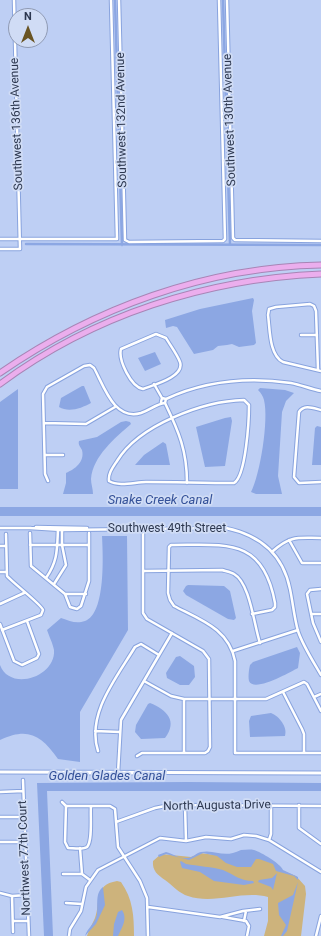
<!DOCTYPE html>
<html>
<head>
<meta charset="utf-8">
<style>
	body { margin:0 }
	#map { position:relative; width:321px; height:936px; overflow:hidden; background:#becff4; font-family:Roboto,sans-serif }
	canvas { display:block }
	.north { position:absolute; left:8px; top:8px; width:40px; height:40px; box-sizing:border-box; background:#d0dcf5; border:1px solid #8f9ab3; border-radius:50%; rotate:0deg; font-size:11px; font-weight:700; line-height:16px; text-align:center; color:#2d3850 }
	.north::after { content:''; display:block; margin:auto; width:14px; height:18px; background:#695423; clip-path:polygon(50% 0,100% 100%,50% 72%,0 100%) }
</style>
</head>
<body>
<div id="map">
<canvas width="321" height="936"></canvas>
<div class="north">N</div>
</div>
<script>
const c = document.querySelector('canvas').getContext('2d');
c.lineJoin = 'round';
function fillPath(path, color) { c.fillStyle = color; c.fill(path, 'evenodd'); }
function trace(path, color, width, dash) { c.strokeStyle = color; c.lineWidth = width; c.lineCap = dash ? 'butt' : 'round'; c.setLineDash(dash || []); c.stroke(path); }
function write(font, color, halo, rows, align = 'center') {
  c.font = font + ' Roboto,sans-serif'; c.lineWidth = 3.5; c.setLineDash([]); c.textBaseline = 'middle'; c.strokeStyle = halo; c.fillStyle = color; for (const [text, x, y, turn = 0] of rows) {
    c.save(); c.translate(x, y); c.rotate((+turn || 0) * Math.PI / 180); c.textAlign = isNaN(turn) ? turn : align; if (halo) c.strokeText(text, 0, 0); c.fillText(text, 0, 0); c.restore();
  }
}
fillPath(new Path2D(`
	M244 852 270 860 281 870 296 876 305 886 306 894 301 936H264L268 921V897C242 890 214 905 188 896 180 894 172 885 165 880 158 875 152 871 153 861L161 854 191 857 200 853 223 856Z
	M117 881 121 882C133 899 134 916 134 936H87C89 929 92 925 95 918 101 902 93 885 117 881Z`), '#cdb37c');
fillPath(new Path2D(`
	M253 298 254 300 252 311 256 343 254 345 239 347 232 344 227 345 218 346 213 350 194 354 177 327 173 326 166 328 165 320 200 309Z
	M155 352 161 364 145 371 138 358Z
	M82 386H84L91 403C82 408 69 413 59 407L61 398Z
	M260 388 285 390 294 393 286 401 282 412 278 476 282 494H256L251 492C260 475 269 420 264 400 263 396 261 393 258 390Z
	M18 389V489H0V402Z
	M225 418 231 417 232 421 225 466 205 467 196 427Z
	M126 421 130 422 131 424C115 438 93 456 91 479 91 484 93 489 93 494H63L66 483V473C75 469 85 462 82 450 80 446 78 445 79 441L97 437 121 422Z
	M317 426 321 427V465H312L315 428Z
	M163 442 166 444 170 465H135L144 455Z
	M0 507H321V516H0Z
	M102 536H127L128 630 80 712V762L58 759C41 735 28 727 0 740V665C10 692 56 677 54 650 53 644 49 636 47 630L61 618C70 621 76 624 85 621 106 614 103 554 102 536Z
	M188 585 224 586 230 591 236 618 234 620 228 619 186 595 183 591 186 586Z
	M297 647 300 653 298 668C290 672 254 693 249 681 248 676 249 669 250 665L253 662Z
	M180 656 194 666 195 677 189 685H180L167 678 166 673 176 657Z
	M150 703C167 710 178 721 165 738L141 739 135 732 136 725 148 704Z
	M271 713C279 716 288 727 285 736L250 737 249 721 251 716Z
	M187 782 321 783V791H47L53 936H44L37 783Z
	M241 850C245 850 249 849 254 850 261 852 281 864 283 870L298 877V880L294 876 276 871 273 864 259 859H256L251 867H237L226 863 217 856 203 853 189 860 166 854 159 857 158 855 166 852C174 854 179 859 187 858 193 858 196 853 201 852 216 849 223 859 241 850Z
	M181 861 186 864C197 866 213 867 223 870 235 875 240 881 253 881L254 883 244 885 214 881 200 872 182 868 180 862Z
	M277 873 273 890 271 887 258 882 259 880 272 878Z
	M298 882 287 931 283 936H281L286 925 279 915 278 903 293 895Z
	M103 887 105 905 96 924 85 936C87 928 96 923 97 914 98 905 95 893 103 887Z
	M122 910C128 919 122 927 118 936H113L114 924 118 912Z`), '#8ca7e3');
trace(new Path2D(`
	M115 0 122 245
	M223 0 230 244
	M26 244 321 245`), '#8ca7e3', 2.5);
const minor = new Path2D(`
	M119 0 125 240 129 242 223 241 225 239 219 0
	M227 0 233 238 235 240 321 241
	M0 239H117L111 0
	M0 249H20L14 0
	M156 334 166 338C170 345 177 354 180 362 185 377 153 385 143 389 131 387 118 360 121 349Z
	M301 335H317
	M318 370 316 311 314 306 310 304 276 307 269 309 268 315C270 329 269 355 283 362L321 371
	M154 384 162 398
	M166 399C205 381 248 377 291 383 301 385 311 389 321 391
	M244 400 249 405C249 420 246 476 234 483 204 483 175 482 146 482 135 482 119 487 109 481 108 473 113 467 117 461 139 425 203 401 244 400Z
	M165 403C179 432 187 451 187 483
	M321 410C313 408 304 404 299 412L294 477 299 483 321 482
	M44 423 86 424 115 407
	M45 455H63
	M48 481 45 474 43 394 47 387 84 366 90 365 94 368C104 386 114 421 141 413 150 410 156 404 165 403L166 399 162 398 161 402
	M36 527 87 528
	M0 528H31
	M30 528 62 530 226 528C259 535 283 554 290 589 293 603 294 617 298 631 303 646 313 661 321 675
	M30 533 31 566 65 594
	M289 540 302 563H321
	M30 545H89
	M0 546H6
	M273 551C291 535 298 538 321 538
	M143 571 222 570C225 571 231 572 234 574 250 583 254 625 260 643
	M0 572H6
	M46 578C58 561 57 549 58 529
	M54 584 66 565 62 545V529
	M321 589 310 590 307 594 313 623 321 642
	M65 594 70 607 77 609 81 606 89 581V533
	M65 594H86
	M0 604 24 593
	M252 614 272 610 275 607V603C263 537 226 545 171 545L169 547 168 593 170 600 174 606C201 620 229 629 235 661V753H321
	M311 614H321
	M0 624 14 661 22 665 37 658 39 654 27 621
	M2 630 41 615 43 610C42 605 13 583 7 576L6 534
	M233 651 298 630
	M144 681 171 696 184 699H266L304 682 307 684 321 711
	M283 692 302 729 304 734V753
	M314 697 321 694
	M95 731 120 732
	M98 751C86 714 117 677 135 647L141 644 159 655
	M184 753V699
	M137 756 142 753H205L208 751 210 747 209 659 203 651 147 619 143 613V528
	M118 773 121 720 172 633
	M23 780 29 936
	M0 792 23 791
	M62 802 66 806H110L115 809 118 847 140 881 147 898 148 936
	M299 805V828L321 844
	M66 806 65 842 68 848C73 848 83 850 87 847 93 841 90 814 91 806
	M185 806 186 841
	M0 817H24
	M116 822 155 808 170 805 321 806
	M269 840 271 834V805
	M0 842H25
	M80 848 82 874
	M63 874H82L90 880
	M0 893 12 896 27 895
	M12 896 13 932
	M66 903 82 904
	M148 907 220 917 243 911 260 909
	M223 917 246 921 249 926 247 936
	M13 921H28
	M244 921 246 911
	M69 936 70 929 81 911 86 887 98 870 160 838 186 841 206 837 231 839 244 835 256 836 269 840 321 872
	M316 936 321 916`);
const tertiary = new Path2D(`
	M0 772 321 773
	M78 773H140`);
const motorway = new Path2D(`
	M0 373C94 308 206 267 321 265
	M0 384C93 315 206 279 321 274`);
trace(minor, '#88a3de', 4.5);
trace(tertiary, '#88a3de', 5);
trace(motorway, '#a885b6', 7);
trace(minor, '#fff', 2.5);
trace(tertiary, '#fff', 3);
trace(motorway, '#ebaeed', 5);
write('12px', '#2d3850', '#d0dcf5', [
	["Southwest 132nd Avenue",122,120,-91],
	["Southwest 130th Avenue",230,120,-92],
	["Southwest 136th Avenue",17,124,-92],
	["Southwest 49th Street",167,529],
	["North Augusta Drive",217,806,-1],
	["Northwest 77th Court",25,858,-92]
]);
write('italic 13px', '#345199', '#d0dcf5', [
	["Snake Creek Canal",160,501],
	["Golden Glades Canal",107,777]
]);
</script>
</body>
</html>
